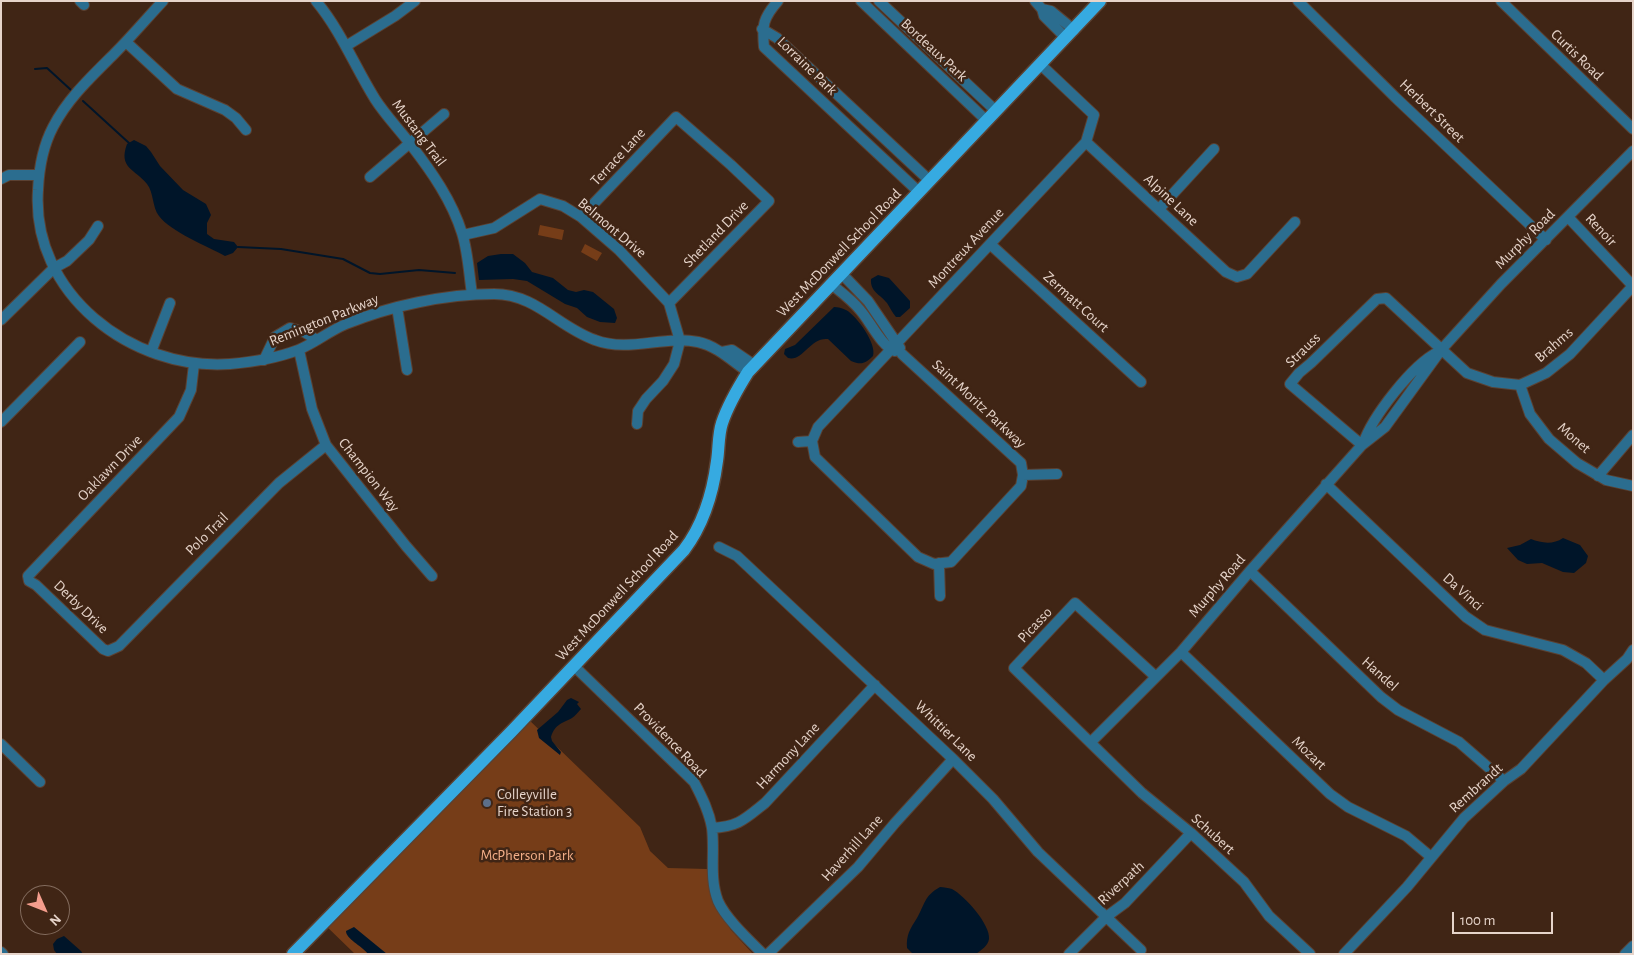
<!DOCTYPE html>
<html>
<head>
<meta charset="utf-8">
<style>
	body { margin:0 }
	#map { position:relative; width:1634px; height:955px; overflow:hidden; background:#402515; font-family:"Alegreya Sans",sans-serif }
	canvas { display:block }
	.frame { position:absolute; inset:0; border:2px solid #e6d4ca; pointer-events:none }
	.north { position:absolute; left:20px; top:885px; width:50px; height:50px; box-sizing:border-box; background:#402515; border:1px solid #826b5d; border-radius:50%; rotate:134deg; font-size:14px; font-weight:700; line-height:20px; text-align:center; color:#e6d4ca }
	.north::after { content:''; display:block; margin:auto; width:18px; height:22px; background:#f49d8d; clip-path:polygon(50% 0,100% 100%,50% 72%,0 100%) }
	.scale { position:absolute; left:1452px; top:912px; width:101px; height:22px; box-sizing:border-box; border:2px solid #e6d4ca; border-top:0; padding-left:6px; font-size:15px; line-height:18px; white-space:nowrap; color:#e6d4ca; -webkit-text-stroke:4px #402515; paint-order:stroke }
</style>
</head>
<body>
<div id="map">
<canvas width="1634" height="955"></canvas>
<div class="frame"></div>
<div class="north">N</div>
<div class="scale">100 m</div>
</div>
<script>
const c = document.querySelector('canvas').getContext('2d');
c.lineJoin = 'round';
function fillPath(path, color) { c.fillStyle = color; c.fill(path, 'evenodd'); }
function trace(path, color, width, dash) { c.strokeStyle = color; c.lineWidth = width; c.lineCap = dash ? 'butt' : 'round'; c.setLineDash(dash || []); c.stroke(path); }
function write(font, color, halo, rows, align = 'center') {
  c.font = font + ' "Alegreya Sans",sans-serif'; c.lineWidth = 5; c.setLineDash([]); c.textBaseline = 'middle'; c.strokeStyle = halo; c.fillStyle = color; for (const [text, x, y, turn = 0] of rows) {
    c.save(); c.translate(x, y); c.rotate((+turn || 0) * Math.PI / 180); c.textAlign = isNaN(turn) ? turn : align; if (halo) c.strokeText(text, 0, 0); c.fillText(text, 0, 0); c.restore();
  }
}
fillPath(new Path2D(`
	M540 225 564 230 562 240 538 235Z
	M585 244 602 253 597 261 581 252Z
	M526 717 640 827 650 851 668 868 707 869 713 903 731 930 753 954H355L323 923Z`), '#763d18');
fillPath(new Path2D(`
	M134 140 146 146 151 152 160 166 183 190 206 204 211 215 207 223V234L214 239 234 242 238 247 233 253 225 256C207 246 171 232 159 216 152 207 154 193 147 184 135 169 118 168 127 144Z
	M501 254H513L525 263 532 272 553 278 568 290 576 292 584 290 593 292 614 309 617 318 615 323 600 322 587 317 577 308 565 304 527 281 513 279 479 280 477 263 488 256Z
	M878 275 889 278 910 301V308L900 317H896C892 312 890 308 887 303 880 294 870 292 871 279Z
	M834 307C838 307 842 308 846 310 857 316 877 344 873 356 865 364 861 365 851 361L828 339C810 337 803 362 788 358L784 354 785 349 795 345Z
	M1563 538 1580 545 1588 556 1586 563 1574 573 1563 572 1542 563 1527 564 1518 560 1507 548 1520 545 1531 539C1541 543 1553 545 1563 538Z
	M571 698 579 702 577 704 581 709C578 712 575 716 572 718 563 723 555 724 551 737L552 741 561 752 560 755 539 738 537 730 558 712 567 700Z
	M940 887C944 887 948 888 952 889 964 895 991 925 989 939 988 946 981 950 976 954H916L912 953 907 948C906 935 910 929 917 918 925 904 924 896 940 887Z
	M354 927 387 954H368C361 945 346 939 346 931Z
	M64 936 81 951 83 954H57L54 950 53 944 57 939Z`), '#001529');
trace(new Path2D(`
	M35 69 47 68 71 90
	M83 101 129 143
	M238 247 281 249 343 259 370 273 380 274 419 270 455 273`), '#001529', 2);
const minor = new Path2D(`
	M80 1 84 5
	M163 1C147 18 132 36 115 53 92 76 68 98 53 127 43 146 39 168 38 190 31 293 131 371 230 364 253 362 277 358 298 350 315 343 329 331 346 324 390 306 445 294 494 294 536 294 558 327 595 340 629 353 664 335 698 342 717 346 732 361 748 372
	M316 1C341 31 355 67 375 99 386 116 399 129 411 145 432 172 452 201 462 233 468 252 469 274 472 294
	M778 1C763 18 762 25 764 47L919 192
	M861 1 987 121
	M879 1 996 111
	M1035 1 1042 9 1044 16 1066 38
	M1298 1 1396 98 1546 240
	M1501 1 1633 129
	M1042 9 1051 11 1074 30
	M762 29 777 38 930 181
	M126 42 177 89 225 110 236 118 246 130
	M346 46 395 16 415 1
	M1086 142 1226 272 1237 277 1247 274 1295 222
	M370 177 444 114
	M1 179 9 175H39
	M1159 209 1214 149
	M581 217 676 117 731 165 769 201 669 303
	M1568 217 1633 286
	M463 235 494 228 540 199 563 206 581 217 619 250 669 303 680 341 674 364 663 381 646 399 638 411 637 424
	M990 244 1141 382
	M842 274 868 301 900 348
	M831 284C841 292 852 300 860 310 870 321 881 346 895 351
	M397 307 407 370
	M1 320 54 268 67 261 89 240 98 226
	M299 350 312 409 326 445 406 546 432 576
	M151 352 170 303
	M722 352 732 350 754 365
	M264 360 275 337 290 328 304 332 317 340
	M194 364 191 390 179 417 28 576 29 581 36 585 103 649 108 651 119 646 279 483 326 445
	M1520 385 1530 414 1549 439 1577 463 1606 480 1633 486
	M1 422 80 342
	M812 441 818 427 1086 142 1094 115 1040 64
	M812 441 815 457 918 557 934 564 951 562 1021 486 1023 475 1021 463 902 354
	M798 442 812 441
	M1363 444C1372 417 1412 365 1438 352
	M1362 445 1290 384 1299 373 1311 363 1377 299 1386 298 1467 373 1493 382 1520 385 1546 373 1570 354 1633 286
	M1023 475 1057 474
	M1598 476 1633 435
	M1326 484 1466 617 1485 630 1563 650 1586 663 1604 680
	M719 547 737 556 953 759 993 799 1038 852 1141 950
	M939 563 940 596
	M1250 571 1381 697 1398 710 1459 742 1504 781
	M1181 652 1330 794 1348 807 1406 836 1431 857
	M574 666 694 782C702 797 709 811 712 828 715 852 709 878 718 901 726 919 749 940 763 954
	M1156 677 1075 603 1014 668 1142 793 1191 833 1244 882 1269 916 1310 954
	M1091 742 1181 652 1250 571 1362 445 1385 427 1441 350 1501 284 1633 151
	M1 744 40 782
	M712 828C738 827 745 819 765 803L875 685
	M1 952 3 954
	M768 954 858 867 895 823 953 759
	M1069 954 1106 917 1125 903 1191 833
	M1344 954 1407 887 1464 818 1504 781 1521 769 1604 680 1627 659 1633 650
	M1625 954 1633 946`);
const major = new Path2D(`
	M293 954 511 732 684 550C703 525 713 492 717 461 719 449 718 435 722 423 728 405 738 388 748 372L1100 1`);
trace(minor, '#5b4132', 12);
trace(major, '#5b4132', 15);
trace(minor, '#2b6d8f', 10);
trace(major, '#36aae1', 12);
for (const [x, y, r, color] of [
	[487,803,5,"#5c6f8a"]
]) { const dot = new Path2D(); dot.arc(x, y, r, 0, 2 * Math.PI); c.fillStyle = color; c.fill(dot); trace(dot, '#402515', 2); }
write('15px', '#e6d4ca', '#402515', [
	["Bordeaux Park",934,50,43],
	["Curtis Road",1577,55,44],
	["Lorraine Park",807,66,44],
	["Herbert Street",1432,111,44],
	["Mustang Trail",419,133,53],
	["Terrace Lane",618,157,-47],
	["Alpine Lane",1171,200,43],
	["Belmont Drive",612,228,40],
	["Renoir",1601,230,47],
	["Shetland Drive",716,234,-46],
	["Murphy Road",1525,239,-45],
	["Montreux Avenue",966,248,-47],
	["West McDonwell School Road",839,253,-46],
	["Zermatt Court",1076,302,42],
	["Remington Parkway",324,320,-22],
	["Brahms",1554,345,-41],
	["Strauss",1303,350,-44],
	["Saint Moritz Parkway",979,404,43],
	["Monet",1574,438,41],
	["Oaklawn Drive",110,468,-46],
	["Champion Way",369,475,52],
	["Polo Trail",207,534,-45],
	["Murphy Road",1217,586,-49],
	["Da Vinci",1463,592,42],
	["West McDonwell School Road",617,596,-47],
	["Derby Drive",81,607,44],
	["Picasso",1035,625,-47],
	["Handel",1380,674,42],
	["Whittier Lane",946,731,44],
	["Providence Road",670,740,46],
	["Mozart",1309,753,44],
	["Harmony Lane",788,756,-47],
	["Rembrandt",1476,788,-42],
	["Schubert",1213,834,42],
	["Haverhill Lane",852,848,-48],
	["Riverpath",1121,883,-43]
]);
write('15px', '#e6d4ca', '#402515', [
	["Colleyville",497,794],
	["Fire Station 3",497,811]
], 'left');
write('15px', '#f2ae88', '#402515', [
	["McPherson Park",527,855]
]);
</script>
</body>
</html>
